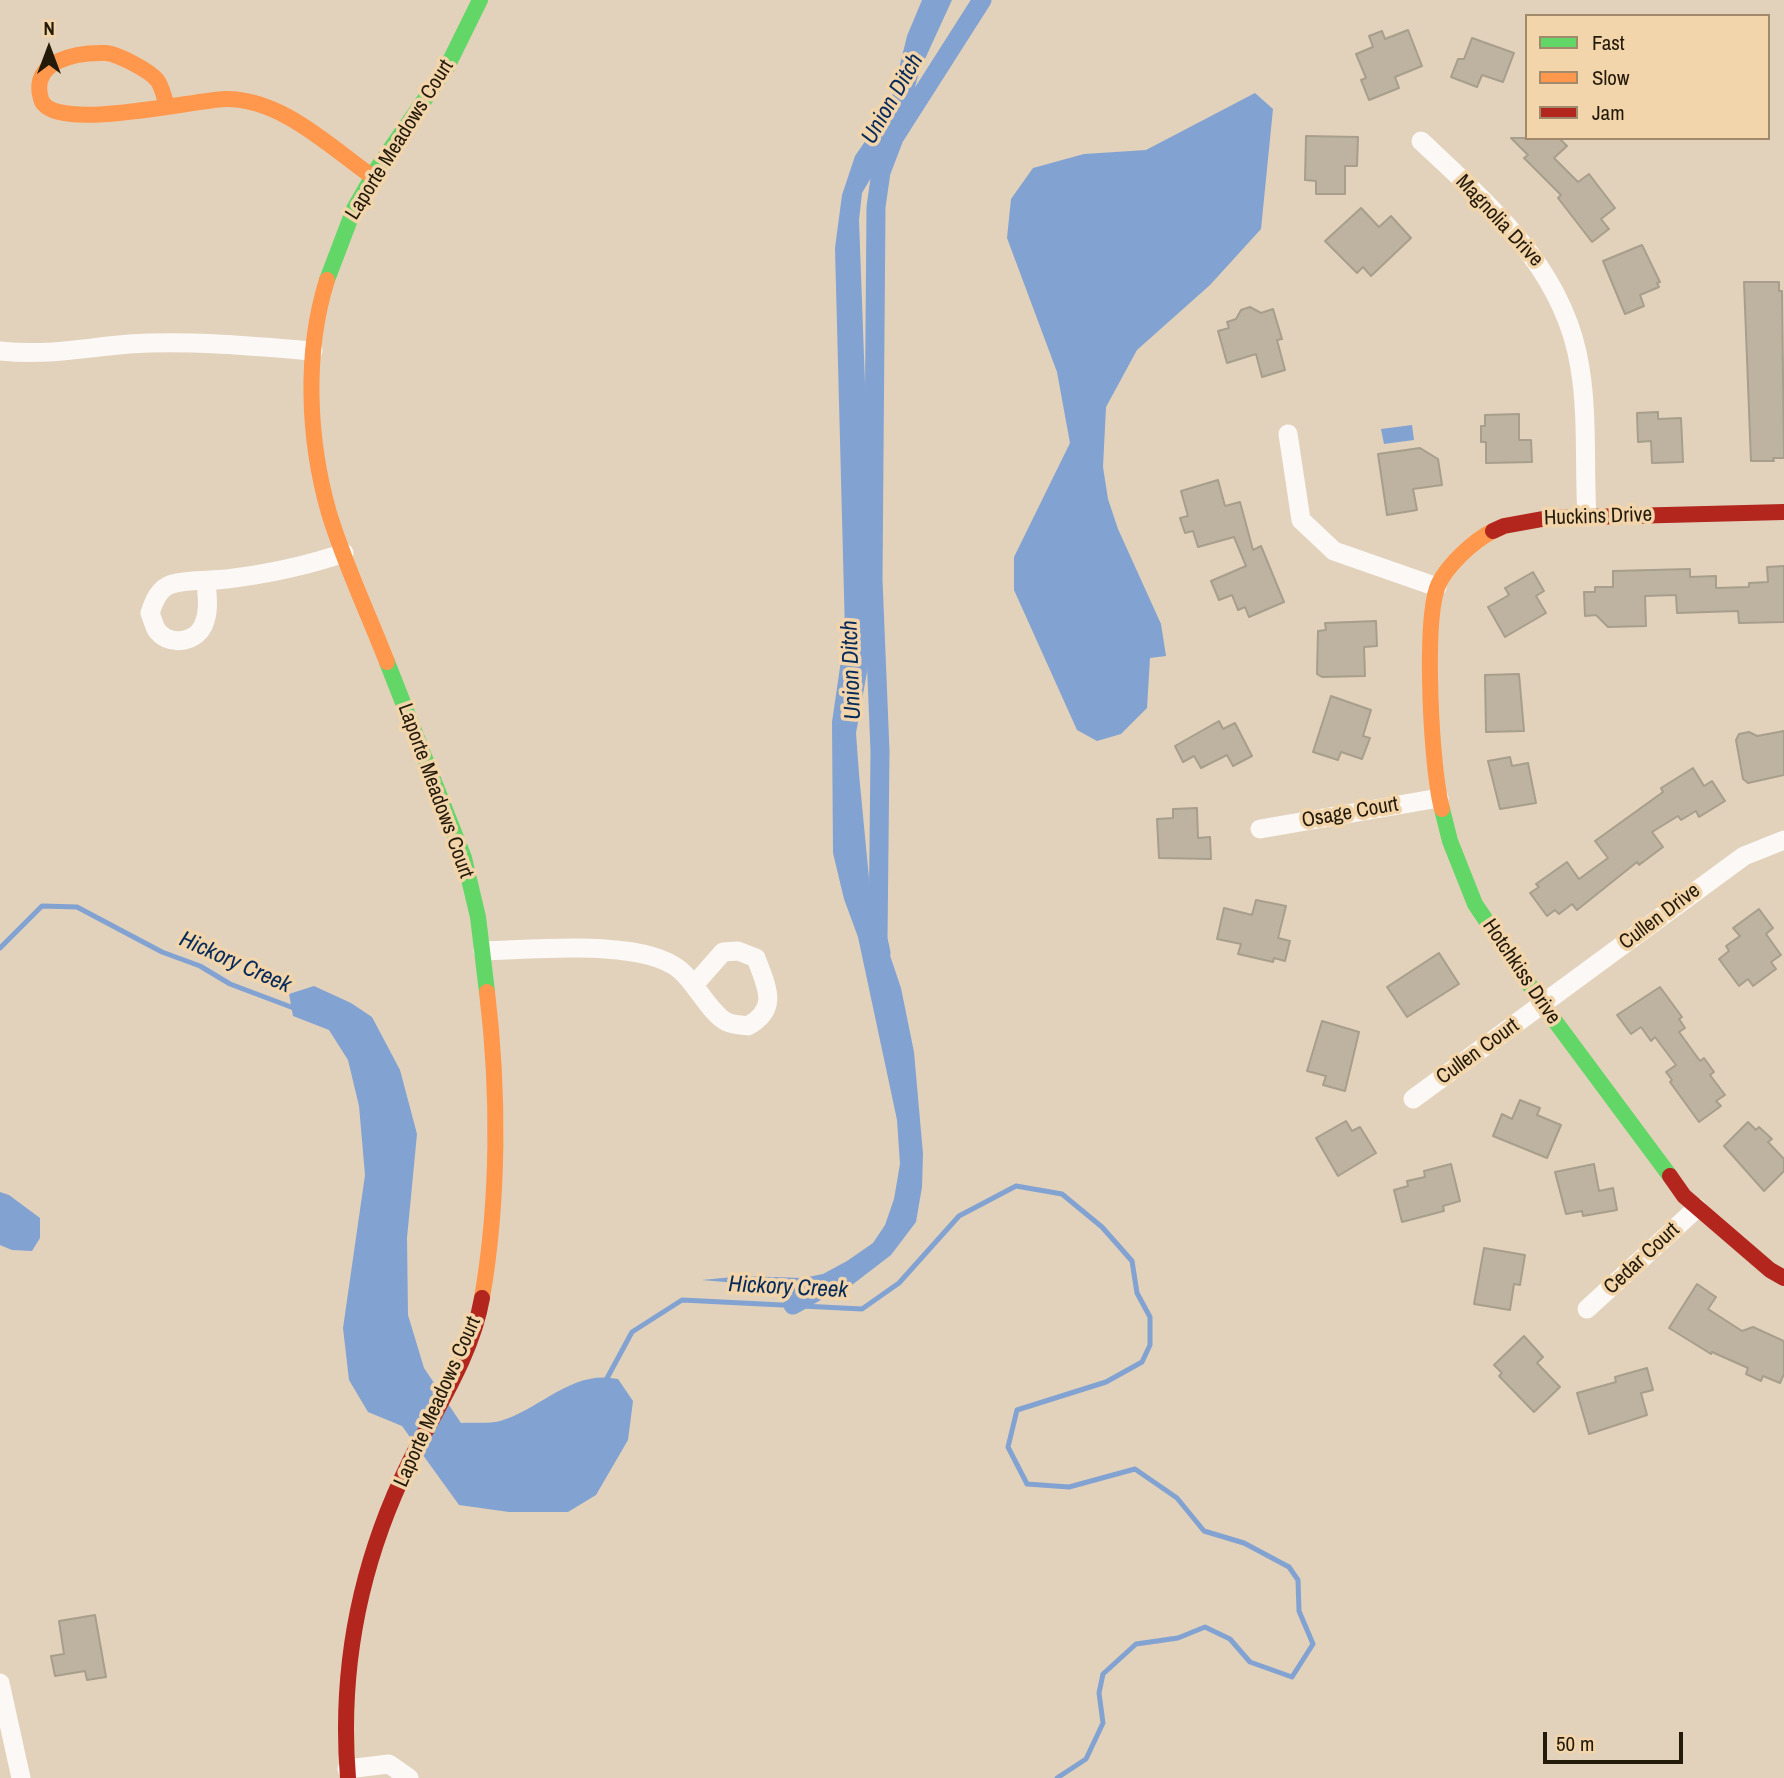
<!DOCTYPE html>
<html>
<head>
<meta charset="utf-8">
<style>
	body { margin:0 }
	#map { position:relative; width:1784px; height:1778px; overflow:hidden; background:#e2d2bb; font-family:"Archivo Narrow",sans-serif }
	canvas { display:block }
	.legend { position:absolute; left:1525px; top:14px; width:245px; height:126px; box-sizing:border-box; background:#f2d5ab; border:2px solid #a08a6b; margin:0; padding:9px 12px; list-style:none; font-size:21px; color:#241a0a }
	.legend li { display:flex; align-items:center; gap:14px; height:35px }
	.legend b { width:35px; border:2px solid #a08a6b }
	.north { position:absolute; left:14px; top:14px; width:70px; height:70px; -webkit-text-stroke:5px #f2d5ab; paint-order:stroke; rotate:0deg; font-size:19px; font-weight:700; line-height:28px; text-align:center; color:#241a0a }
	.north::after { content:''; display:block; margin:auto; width:24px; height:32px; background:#241a0a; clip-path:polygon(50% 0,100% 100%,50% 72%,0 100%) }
	.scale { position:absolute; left:1543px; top:1732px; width:140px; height:32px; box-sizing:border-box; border:4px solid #241a0a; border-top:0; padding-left:9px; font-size:21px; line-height:24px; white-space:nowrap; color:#241a0a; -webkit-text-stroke:5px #f2d5ab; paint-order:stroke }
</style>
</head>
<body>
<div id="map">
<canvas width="1784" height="1778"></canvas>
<ul class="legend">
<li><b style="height:9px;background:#63d668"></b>Fast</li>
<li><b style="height:9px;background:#ff974d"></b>Slow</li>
<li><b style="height:9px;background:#b3261e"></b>Jam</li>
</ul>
<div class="north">N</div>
<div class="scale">50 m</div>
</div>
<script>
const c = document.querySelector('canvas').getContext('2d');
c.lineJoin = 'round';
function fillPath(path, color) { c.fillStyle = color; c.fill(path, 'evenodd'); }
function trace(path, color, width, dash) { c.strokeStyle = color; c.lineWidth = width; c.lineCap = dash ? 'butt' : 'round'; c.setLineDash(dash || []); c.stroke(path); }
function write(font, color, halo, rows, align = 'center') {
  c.font = font + ' "Archivo Narrow",sans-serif'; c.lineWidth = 7; c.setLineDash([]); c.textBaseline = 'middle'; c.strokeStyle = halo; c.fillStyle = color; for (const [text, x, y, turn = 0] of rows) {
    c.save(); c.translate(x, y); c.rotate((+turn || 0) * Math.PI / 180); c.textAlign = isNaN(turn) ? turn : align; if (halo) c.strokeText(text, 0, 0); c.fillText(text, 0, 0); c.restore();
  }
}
fillPath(new Path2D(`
	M922 0H952L919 72 903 134 887 151 862 193 859 220 871 547 867 672 856 733 859 774 871 899 901 988 914 1052 923 1154 922 1187 916 1222 891 1255 835 1298H811L748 1284 702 1280 743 1276 803 1278 823 1274 847 1261 873 1243 885 1225 894 1199 900 1164 897 1120 858 937 844 899 833 853 832 722 845 633 835 248 842 195 855 156 890 105 907 36Z
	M1255 93 1273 109 1261 229 1210 285 1137 350 1106 407 1103 467 1108 499 1118 529 1161 624 1166 656 1150 658 1147 708 1121 734 1097 741 1077 730 1014 590V557L1070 443 1057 372 1007 238 1011 199 1033 168 1084 154 1146 150Z
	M1412 425 1414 440 1384 444 1381 429Z
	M314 986 351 1003 372 1017 400 1070 417 1134 407 1238 408 1315 424 1368 461 1423C473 1422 488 1424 500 1421 541 1409 572 1369 618 1379L633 1401 628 1440 596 1495 568 1512H509L459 1505 402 1426 368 1412 349 1380 343 1328 365 1175 359 1106 348 1060 329 1030 293 1016 289 994Z
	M0 1192 9 1195 40 1218V1238L32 1251 12 1250 0 1245Z`), '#82a2d2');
trace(new Path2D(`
	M0 948 42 906 77 907 162 952 200 966 230 984 299 1010
	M605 1382 632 1332 682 1300 862 1309 899 1283 959 1216 1016 1186 1062 1194 1102 1227 1132 1261 1137 1293 1150 1317V1345L1142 1362 1106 1382 1017 1410 1008 1447 1027 1484 1069 1487 1135 1469 1177 1498 1204 1531 1244 1543 1289 1567 1298 1580 1299 1611 1313 1644 1292 1677 1250 1662 1230 1639 1205 1627 1178 1638 1136 1644 1103 1674 1099 1693 1103 1723 1086 1759 1057 1778`), '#82a2d2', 5);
trace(new Path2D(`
	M881 953 878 939 880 751 873 580 876 207 881 172 894 138 982 0
	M793 1305 828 1285`), '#82a2d2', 19);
const building = new Path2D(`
	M1408 30 1422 66 1395 77 1399 88 1369 100 1361 80 1366 78 1356 54 1373 47 1369 36 1382 31 1385 39Z
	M1472 38 1514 53 1503 82 1482 75 1477 87 1451 77 1458 59H1464Z
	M1306 136 1358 137 1357 166H1345V194H1316V181L1305 180Z
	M1511 138H1559L1567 146 1554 158 1578 182 1589 174 1615 208 1601 219 1609 229 1592 242 1558 198 1561 195 1524 158 1528 155Z
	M1361 208 1379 227 1391 216 1411 238 1371 276 1363 267 1357 273 1325 241Z
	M1642 245 1660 282 1657 283 1659 287 1640 295 1644 306 1625 314 1603 261Z
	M1744 282H1779V291H1782L1784 458H1773L1774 461H1751Z
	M1250 307 1261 313 1273 309 1282 339 1277 340 1285 370 1262 377 1256 354 1227 363 1218 331 1229 328 1227 322 1236 319 1241 310Z
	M1658 412V419L1681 418 1683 462 1652 463 1651 441 1638 442 1637 413Z
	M1519 414V440H1531L1532 462 1486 463V442H1481V426H1485V415Z
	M1420 448 1438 459 1442 485 1413 489 1417 510 1387 515 1378 454Z
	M1218 480 1225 506 1240 502 1253 550 1261 546 1284 602 1249 617 1245 607 1238 610 1232 595 1219 600 1211 581 1246 566 1234 537 1198 547 1193 531 1185 533 1180 518 1188 516 1181 491Z
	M1784 566V622L1739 623 1738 611 1677 613 1676 595 1645 596 1646 626 1608 627 1596 615 1585 616 1584 592H1595V587H1613V571L1690 569V577L1716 576V588L1749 587V583L1768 582 1767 567Z
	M1533 572 1544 591 1536 596 1546 613 1505 637 1488 607 1509 595 1505 588Z
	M1376 621 1377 646 1364 647 1365 676 1322 677 1317 674 1318 631 1326 630 1325 623Z
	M1519 674 1524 731 1486 732 1485 675Z
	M1331 696 1371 710 1363 736 1370 738 1362 759 1341 752 1338 760 1313 752Z
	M1219 721 1223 729 1235 723 1252 756 1233 766 1227 755 1201 768 1194 756 1183 762 1175 746Z
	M1784 731V775L1748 783 1743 779 1736 740 1739 734 1749 732 1757 736Z
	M1510 757 1512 766 1528 763 1536 803 1500 809 1488 761Z
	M1693 768 1704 786 1712 781 1725 801 1699 817 1696 811 1681 820 1678 816 1652 832 1663 847 1639 865 1637 862 1577 910 1572 904 1559 914 1555 910 1547 916 1530 893 1539 887 1536 884 1567 862 1579 879 1608 858 1595 841 1663 792 1661 788Z
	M1197 808 1198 838 1210 837 1211 859 1159 858 1157 819 1173 818V809Z
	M1256 900 1286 906 1278 938 1290 941 1285 961 1274 958 1273 962 1238 954 1241 944 1217 939 1224 908 1252 915Z
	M1759 909 1773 928 1766 934 1781 955 1771 962 1776 969 1753 986 1748 979 1739 986 1719 959 1729 951 1726 946 1740 936 1733 928Z
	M1439 953 1459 984 1407 1017 1387 987Z
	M1660 987 1682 1017 1679 1019 1685 1028 1679 1032 1700 1061 1704 1058 1714 1072 1710 1075 1725 1095 1716 1101 1721 1106 1699 1122 1670 1082 1672 1080 1666 1072 1676 1065 1655 1037 1651 1041 1641 1027 1631 1034 1617 1015Z
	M1322 1021 1359 1032 1345 1091 1323 1085 1326 1076 1307 1071Z
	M1520 1100 1540 1108 1537 1115 1561 1125 1547 1158 1493 1136 1502 1114 1512 1119Z
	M1346 1121 1352 1131 1360 1127 1376 1153 1338 1176 1316 1138Z
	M1748 1122 1756 1130 1759 1127 1772 1139 1768 1142 1784 1159V1171L1764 1191 1724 1146Z
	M1451 1164 1460 1201 1443 1206 1444 1211 1402 1222 1394 1190 1408 1186 1407 1181 1425 1177 1424 1171Z
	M1594 1164 1599 1191 1613 1188 1617 1210 1583 1216 1582 1211 1566 1214 1555 1172Z
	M1484 1248 1525 1255 1520 1285 1514 1284 1510 1310 1474 1304Z
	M1697 1284 1716 1297 1708 1309 1742 1331 1753 1327 1784 1341V1374L1780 1383 1763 1376 1761 1381 1746 1374 1748 1368 1712 1352 1711 1354 1669 1328Z
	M1524 1336 1543 1357 1537 1363 1560 1387 1534 1412 1499 1376 1502 1373 1494 1365Z
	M1647 1368 1653 1390 1641 1393 1647 1415 1589 1434 1577 1393 1616 1382 1615 1377Z
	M95 1615 106 1677 87 1680 85 1671 55 1676 51 1656 64 1654 59 1621Z`);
fillPath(building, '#bdb3a0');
trace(building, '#a79e8c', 2);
trace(new Path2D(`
	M1421 141C1490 206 1565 269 1580 368 1588 416 1584 468 1587 517
	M0 351C49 356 82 348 129 344 190 340 252 346 313 351
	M1288 434 1301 520 1334 551 1437 587
	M206 581C207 596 210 611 203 626 194 644 167 646 156 629 154 625 152 618 150 613 154 601 159 588 172 584 189 579 210 581 227 579 267 574 306 566 344 553
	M1260 829 1439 798
	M483 951C532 950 643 938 680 970 695 982 711 1015 727 1022 733 1025 742 1025 748 1026 780 1008 766 986 756 958L738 951 723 952 694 985
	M1413 1099 1744 856 1784 840
	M1587 1309 1697 1208
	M0 1683 21 1778
	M347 1769 389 1764 409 1778`), '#fbf8f5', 19);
trace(new Path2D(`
	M327 280 354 209 378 167 447 67 480 0
	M387 662 464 858 478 917 487 992
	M1442 809 1450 841 1475 904 1543 1005 1670 1176`), '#63d668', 16);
trace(new Path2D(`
	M167 105C164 98 162 86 157 80 150 71 118 54 106 53 78 52 29 60 41 99 51 134 193 100 225 99 281 98 330 147 373 177
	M327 280C304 353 308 440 329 513 344 563 368 613 387 662
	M1442 809C1431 768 1424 627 1437 588 1444 568 1474 540 1493 531
	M482 1298C499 1200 499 1090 487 992`), '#ff974d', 16);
trace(new Path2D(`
	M1493 531 1504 526 1548 518 1784 512
	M1670 1176 1684 1196 1770 1270 1784 1278
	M348 1778C339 1667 360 1563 409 1463 435 1410 472 1356 482 1298`), '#b3261e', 16);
write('21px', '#241a0a', '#f2d5ab', [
	["Laporte Meadows Court",400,140,-58],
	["Magnolia Drive",1499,221,47],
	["Huckins Drive",1598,517,-2],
	["Laporte Meadows Court",435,791,70],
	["Osage Court",1350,813,-10],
	["Cullen Drive",1660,917,-37],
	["Hotchkiss Drive",1521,972,56],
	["Cullen Court",1478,1052,-36],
	["Cedar Court",1642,1259,-43],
	["Laporte Meadows Court",438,1402,-66]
]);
write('italic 23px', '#052959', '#f2d5ab', [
	["Union Ditch",893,99,-60],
	["Union Ditch",852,670,-92],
	["Hickory Creek",235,963,24],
	["Hickory Creek",788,1288,3]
]);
</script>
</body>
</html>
